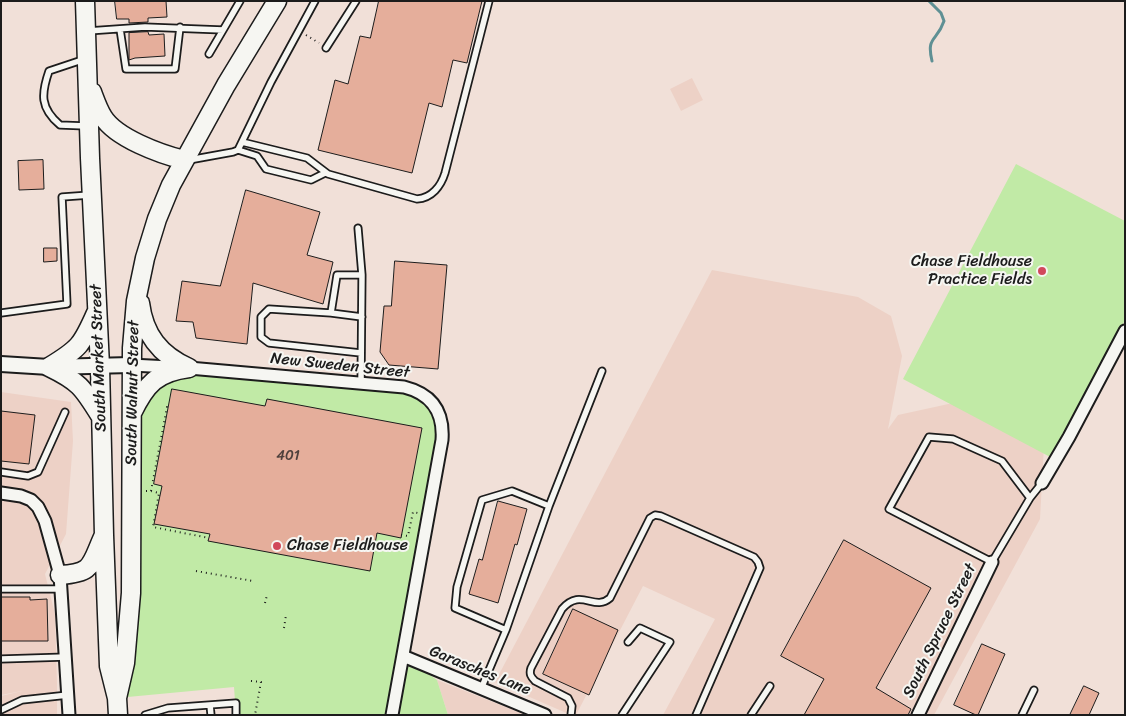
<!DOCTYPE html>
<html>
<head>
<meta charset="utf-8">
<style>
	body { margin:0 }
	#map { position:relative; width:1126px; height:716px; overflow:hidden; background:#f1e0d8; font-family:Sriracha,sans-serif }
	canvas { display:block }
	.frame { position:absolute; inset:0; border:2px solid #1c1c1c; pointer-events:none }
</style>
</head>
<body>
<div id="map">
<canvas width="1126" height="716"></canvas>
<div class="frame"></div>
</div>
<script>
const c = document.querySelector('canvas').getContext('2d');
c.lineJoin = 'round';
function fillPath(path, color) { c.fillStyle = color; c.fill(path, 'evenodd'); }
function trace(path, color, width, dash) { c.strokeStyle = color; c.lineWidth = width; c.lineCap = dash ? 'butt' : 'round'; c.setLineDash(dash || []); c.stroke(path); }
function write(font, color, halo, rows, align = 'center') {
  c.font = font + ' Sriracha,sans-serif'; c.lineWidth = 4; c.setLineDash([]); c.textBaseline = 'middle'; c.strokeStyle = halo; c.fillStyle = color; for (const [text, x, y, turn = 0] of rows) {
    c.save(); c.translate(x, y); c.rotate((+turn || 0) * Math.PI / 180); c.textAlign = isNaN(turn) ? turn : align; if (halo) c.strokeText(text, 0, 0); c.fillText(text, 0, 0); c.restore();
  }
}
fillPath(new Path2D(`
	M692 78 703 100 681 111 670 89Z
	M712 270 858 297 891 316 902 356 888 429 898 415 985 396 1045 427 1040 519 934 715H663L715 619 643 586 576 715H571L495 682Z
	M1 392 71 402 73 441 66 534 45 574 55 614 57 684V715H1V696L22 691 1 695Z
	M437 680 526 715H448Z`), '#edd1c6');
fillPath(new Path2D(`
	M1016 164 1125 221V320L1052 458 903 379Z
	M171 371 414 389 441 421 403 656 437 680 448 715H236L234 687 117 698 132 413Z`), '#c1eaa6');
trace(new Path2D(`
	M929 1 941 13 944 21C937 42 926 36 932 61`), '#5f9094', 3);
const building = new Path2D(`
	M115 1H166L167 17 148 18V22L129 23V19H117Z
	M379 1H482L467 63 453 60 442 107 429 103 412 173 318 150 335 80 348 84 360 36 370 38Z
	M148 32 149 35 164 34 165 56 135 58 129 60V33Z
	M43 160 44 189 19 190 18 161Z
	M246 190 320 212 307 255 333 262 323 304 253 283 247 344 196 338 193 322 176 321 182 281 220 286Z
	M44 248H57V261L44 262Z
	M395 261 447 265 438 369 389 365 380 352 384 306H391Z
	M172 389 265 406 267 399 422 428 401 538 377 533 370 571 208 541 210 534 154 524 162 486 154 484Z
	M1 411 35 415 29 464 1 461Z
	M498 501 527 509 517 545 515 544 498 603 469 594 479 559 482 560Z
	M844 540 931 588 876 688 911 709 908 715H804L824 679 781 656Z
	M1 597H30V600L47 599 48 641H1Z
	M573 609 618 630 589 695 543 674Z
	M982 644 1005 654 978 715H976L954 705Z
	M1084 686 1099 693 1089 715H1070Z`);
fillPath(building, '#e5ae9b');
trace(building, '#1c1c1c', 1);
const service = new Path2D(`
	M120 29 126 69H175L180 27
	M88 31 145 27 223 30
	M326 48 356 1
	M209 54 240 1
	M85 59 49 71C41 94 40 108 60 125L86 126
	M242 142 307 158 328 174 417 199C432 198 441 186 445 173L489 1
	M238 150 257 156 266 169 311 180 325 173
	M189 160 233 152 238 150 271 82 315 1
	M358 228 362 275 361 383
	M1 313 67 304 62 197 90 195
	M331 313 362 317
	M361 353 269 343 261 337V317L269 309 331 313 337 275H362
	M1 472 28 476 38 472 65 412
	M1030 498 1002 461 953 439 929 437 889 509 992 562 1030 498 1042 483
	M1 589H61
	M506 630 455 608 457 587 482 500 512 491 549 506
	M1 659 66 657
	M481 689 506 630 549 506 602 371
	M210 705 211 715
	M1 710 22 700 68 695
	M145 715 168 708 236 703V715
	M571 715 572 706 568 698 535 681C531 677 529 674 531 668L562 609C581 587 594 612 610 598L650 518 655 515 661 516 754 557 758 562 760 568 696 715
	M622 715 670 642 640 628 628 642
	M751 715 770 686
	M1022 715 1034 690`);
const minor = new Path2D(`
	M131 365 189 368 404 387C432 394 444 412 442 440L392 715
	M1042 483 1069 437 1125 331
	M1 493 21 496 31 500 38 507 45 521 60 575 69 715
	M403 656 545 715
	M918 715 992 562`);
const tertiary = new Path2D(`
	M1 364 49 367 131 365`);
const primary = new Path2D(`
	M85 1 90 158 100 366 104 535 109 666 117 698 118 715
	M92 92C95 100 98 109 103 117 116 138 160 154 184 160
	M140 303C144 335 160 355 189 368
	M49 367C79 349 82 345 96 313
	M49 367C80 382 83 388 101 417
	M132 413C146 384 157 372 189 368
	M60 575C93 573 90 566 103 537
	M117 698 125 663 131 593 132 348 136 301 145 258 157 219 171 185 226 85 277 1`);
trace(service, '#1c1c1c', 9);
trace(minor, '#1c1c1c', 15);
trace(tertiary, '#1c1c1c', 18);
trace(primary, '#1c1c1c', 21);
trace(new Path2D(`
	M306 35 319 43
	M146 491H151L167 407 169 408
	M151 491 159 493 153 527 209 538
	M401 535 408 536 413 512 418 513
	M196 571 253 581
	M265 603 267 595
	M284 628 286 615
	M251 681 261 682 255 715`), '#1c1c1c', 2, [1, 4]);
trace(service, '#f6f6f2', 5.5);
trace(minor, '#f6f6f2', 11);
trace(tertiary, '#f6f6f2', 14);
trace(primary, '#f6f6f2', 18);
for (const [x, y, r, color] of [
	[1042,271,5,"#d1495b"],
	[277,546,5,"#d1495b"]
]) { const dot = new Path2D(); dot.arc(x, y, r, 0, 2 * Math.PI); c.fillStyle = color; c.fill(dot); trace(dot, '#f6f6f2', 2); }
write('14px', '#4e403c', null, [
	["401",288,456]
]);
write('16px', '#1c1c1c', '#f6f6f2', [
	["Chase Fieldhouse",1032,262],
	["Practice Fields",1032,280],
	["Chase Fieldhouse",287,546,"left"]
], 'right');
write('16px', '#1c1c1c', '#f6f6f2', [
	["South Market Street",99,358,-92],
	["New Sweden Street",340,366,6],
	["South Walnut Street",133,393,-89],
	["South Spruce Street",940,631,-64],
	["Garasches Lane",480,671,22]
]);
</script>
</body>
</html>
